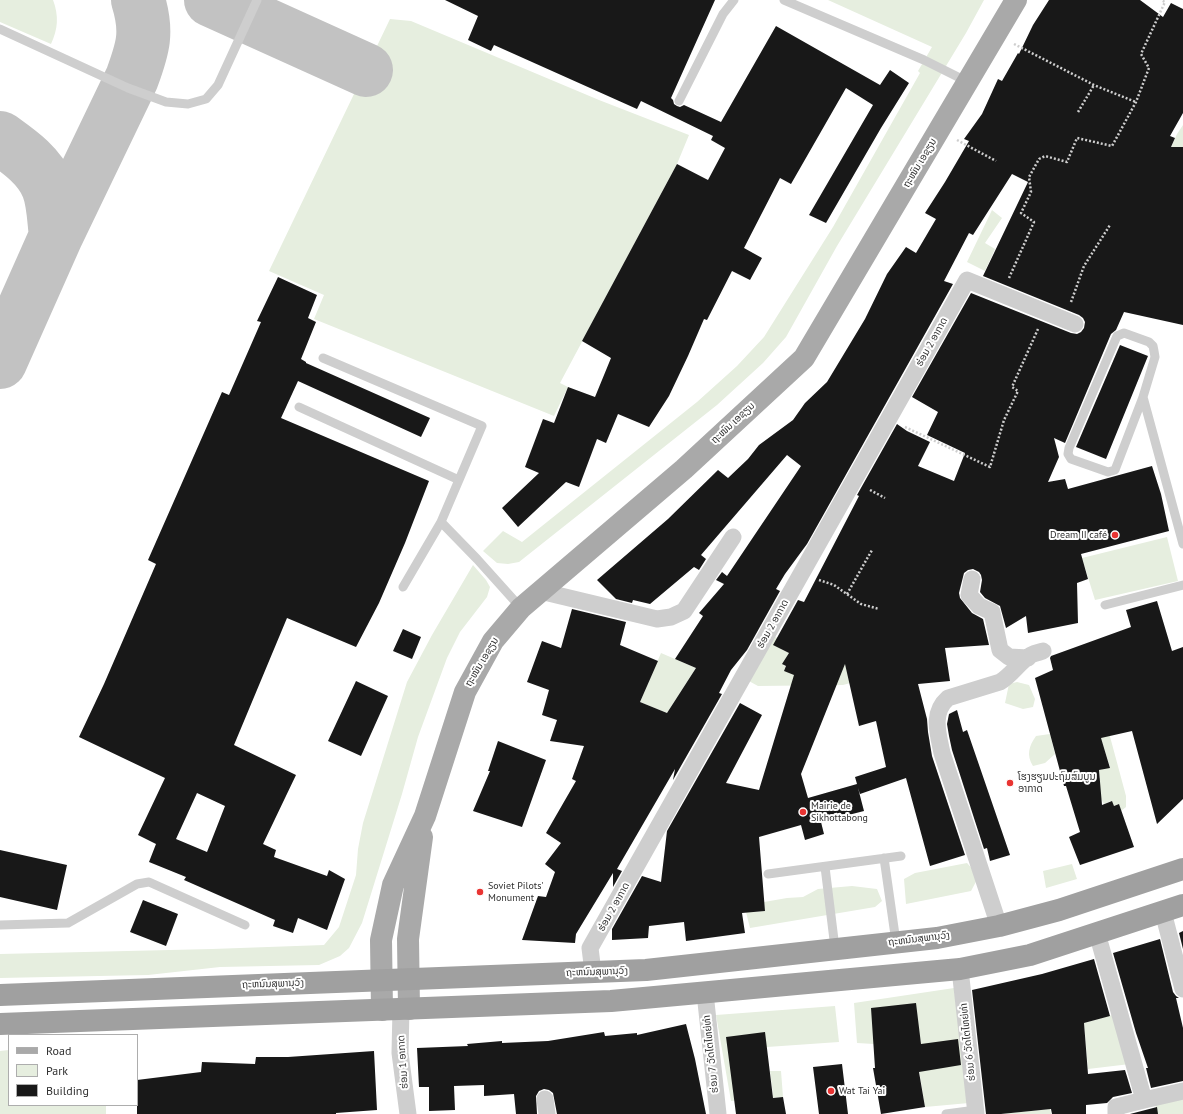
<!DOCTYPE html>
<html>
<head>
<meta charset="utf-8">
<style>
	body { margin:0 }
	#map { position:relative; width:1183px; height:1114px; overflow:hidden; background:#fff; font-family:"PT Sans",sans-serif }
	canvas { display:block }
	.legend { position:absolute; left:8px; top:1034px; width:130px; height:72px; box-sizing:border-box; background:#fff; border:1px solid #adadad; margin:0; padding:5px 7px; list-style:none; font-size:12px; color:#313131 }
	.legend li { display:flex; align-items:center; gap:8px; height:20px }
	.legend b { width:20px; border:1px solid #adadad }
</style>
</head>
<body>
<div id="map">
<canvas width="1183" height="1114"></canvas>
<ul class="legend">
<li><b style="height:5px;background:#a9a9a9"></b>Road</li>
<li><b style="height:11px;background:#e6eedf"></b>Park</li>
<li><b style="height:11px;background:#181818"></b>Building</li>
</ul>
</div>
<script>
const c = document.querySelector('canvas').getContext('2d');
c.lineJoin = 'round';
function fillPath(path, color) { c.fillStyle = color; c.fill(path, 'evenodd'); }
function trace(path, color, width, dash) { c.strokeStyle = color; c.lineWidth = width; c.lineCap = dash ? 'butt' : 'round'; c.setLineDash(dash || []); c.stroke(path); }
function write(font, color, halo, rows, align = 'center') {
  c.font = font + ' "PT Sans","Noto Sans Lao",sans-serif'; c.lineWidth = 4; c.setLineDash([]); c.textBaseline = 'middle'; c.strokeStyle = halo; c.fillStyle = color; for (const [text, x, y, turn = 0] of rows) {
    c.save(); c.translate(x, y); c.rotate((+turn || 0) * Math.PI / 180); c.textAlign = isNaN(turn) ? turn : align; if (halo) c.strokeText(text, 0, 0); c.fillText(text, 0, 0); c.restore();
  }
}
fillPath(new Path2D(`
	M0 0H53C59 16 58 29 51 44L0 22Z
	M828 0H984L966 33 837 246 786 337 763 363 717 405 519 562 508 564 497 563 483 551 503 531 522 542 697 402 737 366 764 337 833 227 920 73 918 71 932 47Z
	M390 19 411 21 599 100 689 135 677 164 560 383 568 387 554 416 314 319 324 295 269 271Z
	M1183 125V147H1171L1177 134Z
	M992 210 1002 218 985 243 995 249 985 271 967 262Z
	M1167 537 1178 581 1095 600 1082 558Z
	M473 565 486 580 490 587 487 597 460 632 447 658 418 737 402 794 362 923 349 948 340 956 319 965 220 967 148 975 0 978V954L212 949 324 945 339 927 356 875 358 849 363 823 407 682 432 635Z
	M773 635 784 643 781 649 789 653 783 665 817 683 853 654 854 682 843 685 758 686 747 680Z
	M661 653 696 668 667 713 640 702Z
	M1091 666 1126 796V807L1121 811 1119 804 1114 806 1111 801 1104 804 1090 780 1100 778 1099 770 1110 767 1102 742 1091 744Z
	M1017 682 1029 685 1035 699 1033 707 1023 709 1005 703 1009 684Z
	M1050 734 1055 754 1045 763 1033 766C1026 755 1029 746 1036 736Z
	M967 863 979 876 971 891 906 904 904 879 915 873Z
	M1072 864 1077 879 1046 888 1043 871Z
	M852 886 877 889 882 901 875 907 750 928 746 912 765 911 764 902 787 898 803 897 818 889Z
	M954 988 969 1103 925 1107 919 1070 926 1068 920 1038 874 1044 857 1043 854 1003Z
	M835 1006 839 1042 767 1047 734 1098 773 1095 770 1071H781L783 1097 731 1101 716 1015Z
	M1116 1014 1130 1064 1088 1069 1084 1023Z
	M9 1050V1105H106V1114H0V1051Z
	M1183 1096V1114H1157L1155 1102Z
	M1050 1109 1051 1114H1001Z`), '#e6eedf');
trace(new Path2D(`
	M211 0 366 70
	M0 138C18 151 39 165 48 187 54 202 54 221 56 236
	M0 362 56 236 132 78C143 48 148 32 138 0`), '#c2c2c2', 54);
fillPath(new Path2D(`
	M445 0H715L671 98 673 100 674 104 677 106 680 107 684 105 721 122 776 26 880 85 890 70 909 83 881 128 826 223 809 215 873 105 846 88 791 184 780 178 744 248 762 258 750 280 732 271 707 320 704 319 688 356 669 396 649 427 618 414 606 443 597 439 579 487 566 482 518 527 502 508 539 473 525 467 543 419 554 423 568 387 595 397 611 358 582 341 677 164 708 180 725 148 711 140 713 136 641 101 637 109 494 45 491 51 468 40 478 16Z
	M1049 0H1140L1163 17 1171 3 1183 9V113L1170 136 1175 138 1171 147H1183V325L1124 312 1116 330 1111 334 1065 443 1054 438 1059 457 1048 482 1065 479 1068 489 1152 466 1161 494 1169 531 1081 554 1088 579 1077 583 1078 623 1028 633 1026 616 1006 628 1000 606 985 598 980 592 982 580 981 575 979 572 973 569 968 570 964 573 959 593 960 598 972 613 983 619 989 645 945 648 950 681 918 684 927 719 928 732 932 756 965 855 930 866 906 778 860 794 858 788 864 811 821 822 824 834 805 840 801 825 759 837 765 911 742 913 745 933 686 941 684 922 649 926 648 938 612 940V929L642 876 661 882 667 831 740 703 762 715 726 783 759 790 794 675 784 671 786 666 782 664 789 653 773 645 798 600 804 602 859 496 857 495 897 424 907 431 930 442 918 466 954 481 965 453 927 435 938 412 912 397 971 293 1071 333 1077 334 1081 332 1084 328 1085 322 1083 318 1079 315 983 276 1028 182 1012 174 973 235 969 233 944 281 953 284 807 544 785 574 776 589 780 591 747 650 731 670 719 693 722 694 673 780 675 769 617 869 622 871 613 887V873L576 934 575 943 522 940 538 896 546 897 555 872 545 864 561 843 546 833 576 781 572 779 584 746 550 741 557 720 542 715 549 690 527 682 542 641 561 648 572 609 626 622 620 645 658 661 640 702 667 713 696 668 675 659 703 616 699 613 724 584 716 580 722 572 727 576 801 466 787 455 701 555 706 559 699 570 694 567 650 604 633 600 632 603 616 599 597 580 668 519 718 470 728 478 748 459 759 445 793 420 805 403 827 382 865 319 887 274 906 247 916 253 936 219 925 213 945 182 969 141 964 139 982 114 998 79 1002 81 1018 53 1019 54 1033 25ZM845 664 859 726 876 721 886 767 855 777 857 784 808 798 801 774Z
	M278 277 317 295 308 318 316 322 301 359 306 362V363L430 418 421 437 298 381 281 418 429 481 405 543 379 603 356 647 287 618 234 745 296 775 263 844 276 850 274 857 327 876 329 870 345 879 327 930 298 918 293 933 273 926 275 920 184 880 186 877 149 862 156 844 138 835 165 778 79 737 104 684 156 564 148 560 222 392 229 395 261 322 257 321ZM197 793 225 806 207 852 176 839Z
	M1120 345 1148 356 1106 459 1076 447Z
	M1157 601 1172 651 1183 647V799L1157 824 1132 731 1101 738 1110 768 1099 770 1102 805 1112 801 1114 806 1119 804 1134 847 1080 865 1069 837 1080 832 1066 786H1064L1035 678 1053 670 1050 658 1051 656 1131 627 1126 610Z
	M403 629 421 637 412 659 393 651Z
	M356 681 388 696 361 756 328 741Z
	M957 710 963 732 967 730 1010 855 990 861 987 848 984 849 952 750 949 736 947 724 949 714Z
	M498 741 546 760 522 827 473 811 490 771H488Z
	M0 850 67 865 57 910 0 897Z
	M143 900 178 914 166 946 130 932Z
	M1183 931V949L1179 933Z
	M1160 939 1173 992 1176 996 1179 998H1176L1183 1028V1081L1151 1088 1146 1068H1148L1136 1033 1113 953Z
	M1094 959 1110 1016 1084 1023 1088 1074 1125 1070 1132 1093 1113 1097 1107 1103 1086 1105V1114H1052L1051 1109 1001 1114H986L972 990 1042 974Z
	M916 1003 921 1044 958 1039 961 1065 919 1072 925 1107 881 1114 873 1068H875L871 1008Z
	M686 1024 695 1059 706 1114H557L553 1093 549 1090 544 1089 539 1091 536 1096 537 1114H516L514 1094 484 1096V1085L454 1086 455 1110 429 1111V1087H419L417 1048 468 1046 467 1044 502 1041V1043L548 1041 604 1032 605 1036 637 1033V1035Z
	M765 1032 773 1098 783 1097 786 1114H736L726 1037Z
	M374 1051 377 1110 336 1113V1114H137V1080L201 1072 202 1062 255 1064 256 1057H288Z
	M842 1064 848 1114H819L813 1067Z
	M1157 1107 1158 1114H1130Z`), '#181818');
trace(new Path2D(`
	M1014 44 1094 85 1136 102
	M1078 112 1094 85
	M957 140 996 161
	M1009 278 1034 222 1021 213 1031 192 1029 177 1039 159 1045 156 1067 162 1077 138 1112 146 1136 102 1149 68 1141 54 1165 2 1161 0
	M1071 302 1084 266 1110 225
	M905 427 990 467 1004 420 1018 391 1012 387 1038 329
	M870 490 885 498
	M819 580 834 585 861 604 879 609
	M847 594 872 550`), '#cecece', 2.5, [2, 2]);
trace(new Path2D(`
	M784 0 924 60 968 82
	M0 29 128 88 166 102 188 104 206 99 218 85 257 0
	M679 101 723 14 734 0
	M323 358 482 426 441 522 403 587
	M1143 397 1115 470 1108 472 1071 459 1068 454 1069 448 1117 336 1124 333 1149 342 1153 346 1154 351 1155 357 1143 397 1183 544
	M299 407 459 480
	M441 522 477 559 521 608
	M1105 605 1183 585
	M884 858 896 942
	M825 867 835 948
	M768 874 901 856
	M0 925 68 923 137 884 149 882 245 925
	M946 1114 976 1110`), '#cecece', 9);
trace(new Path2D(`
	M972 579 969 595 979 606 992 612 1000 650 1009 657 1028 658
	M540 591 657 619 671 617 684 611 733 537
	M1163 912 1183 989
	M999 926 942 753C938 733 931 713 948 698L1000 682C1012 675 1019 662 1031 655 1035 653 1040 652 1043 651
	M1097 933 1144 1100 1183 1091
	M960 969 976 1114
	M593 972 590 948 967 280 1075 324
	M705 993 718 1114
	M401 1009 400 1053 408 1114
	M545 1099 547 1114
	M1116 1114V1107L1144 1100`), '#cecece', 17);
trace(new Path2D(`
	M409 1009 408 939 422 837
	M382 1010 381 940 393 885 425 816 465 692 493 641 521 608 684 469 804 358 1016 0`), '#a9a9a9', 22);
trace(new Path2D(`
	M0 995 646 970 937 938 999 926 1059 910 1183 869
	M0 1024 611 1001 960 969 1030 955 1183 905`), '#a0a0a0', 22);
for (const [x, y, r, color] of [
	[1115,535,4,"#e93432"],
	[1010,783,4,"#e93432"],
	[803,812,4,"#e93432"],
	[480,892,4,"#e93432"],
	[831,1091,4,"#e93432"]
]) { const dot = new Path2D(); dot.arc(x, y, r, 0, 2 * Math.PI); c.fillStyle = color; c.fill(dot); trace(dot, '#fff', 1.5); }
write('10px', '#313131', '#fff', [
	["ຖະໜົນ ເອຊຽນ",920,163,-59],
	["ຮ່ອມ 2 ອາກາດ",932,342,-61],
	["ຖະໜົນ ເອຊຽນ",733,423,-43],
	["ຮ່ອມ 2 ອາກາດ",773,624,-61],
	["ຖະໜົນ ເອຊຽນ",482,662,-59],
	["ຮ່ອມ 2 ອາກາດ",614,907,-61],
	["ຖະຫນົນສຸພານຸວົງ",919,939,-7],
	["ຖະຫນົນສຸພານຸວົງ",597,972,-2],
	["ຖະຫນົນສຸພານຸວົງ",273,984,-2],
	["ຮ່ອມ 6 ວັດໄຕໄຫຍ່ທ່າ",968,1042,-96],
	["ຮ່ອມ 7 ວັດໄຕໄຫຍ່ທ່າ",711,1054,-96],
	["ຮ່ອມ 1 ອາກາດ",403,1062,-94]
]);
write('10px', '#313131', '#fff', [
	["Dream II café",1107,535,"right"],
	["ໂຮງຮຽນປະຖົມສົມບູນ",1018,777],
	["ອາກາດ",1018,789],
	["Mairie de",811,806],
	["Sikhottabong",811,818],
	["Soviet Pilots'",488,886],
	["Monument",488,898],
	["Wat Tai Yai",839,1091]
], 'left');
</script>
</body>
</html>
